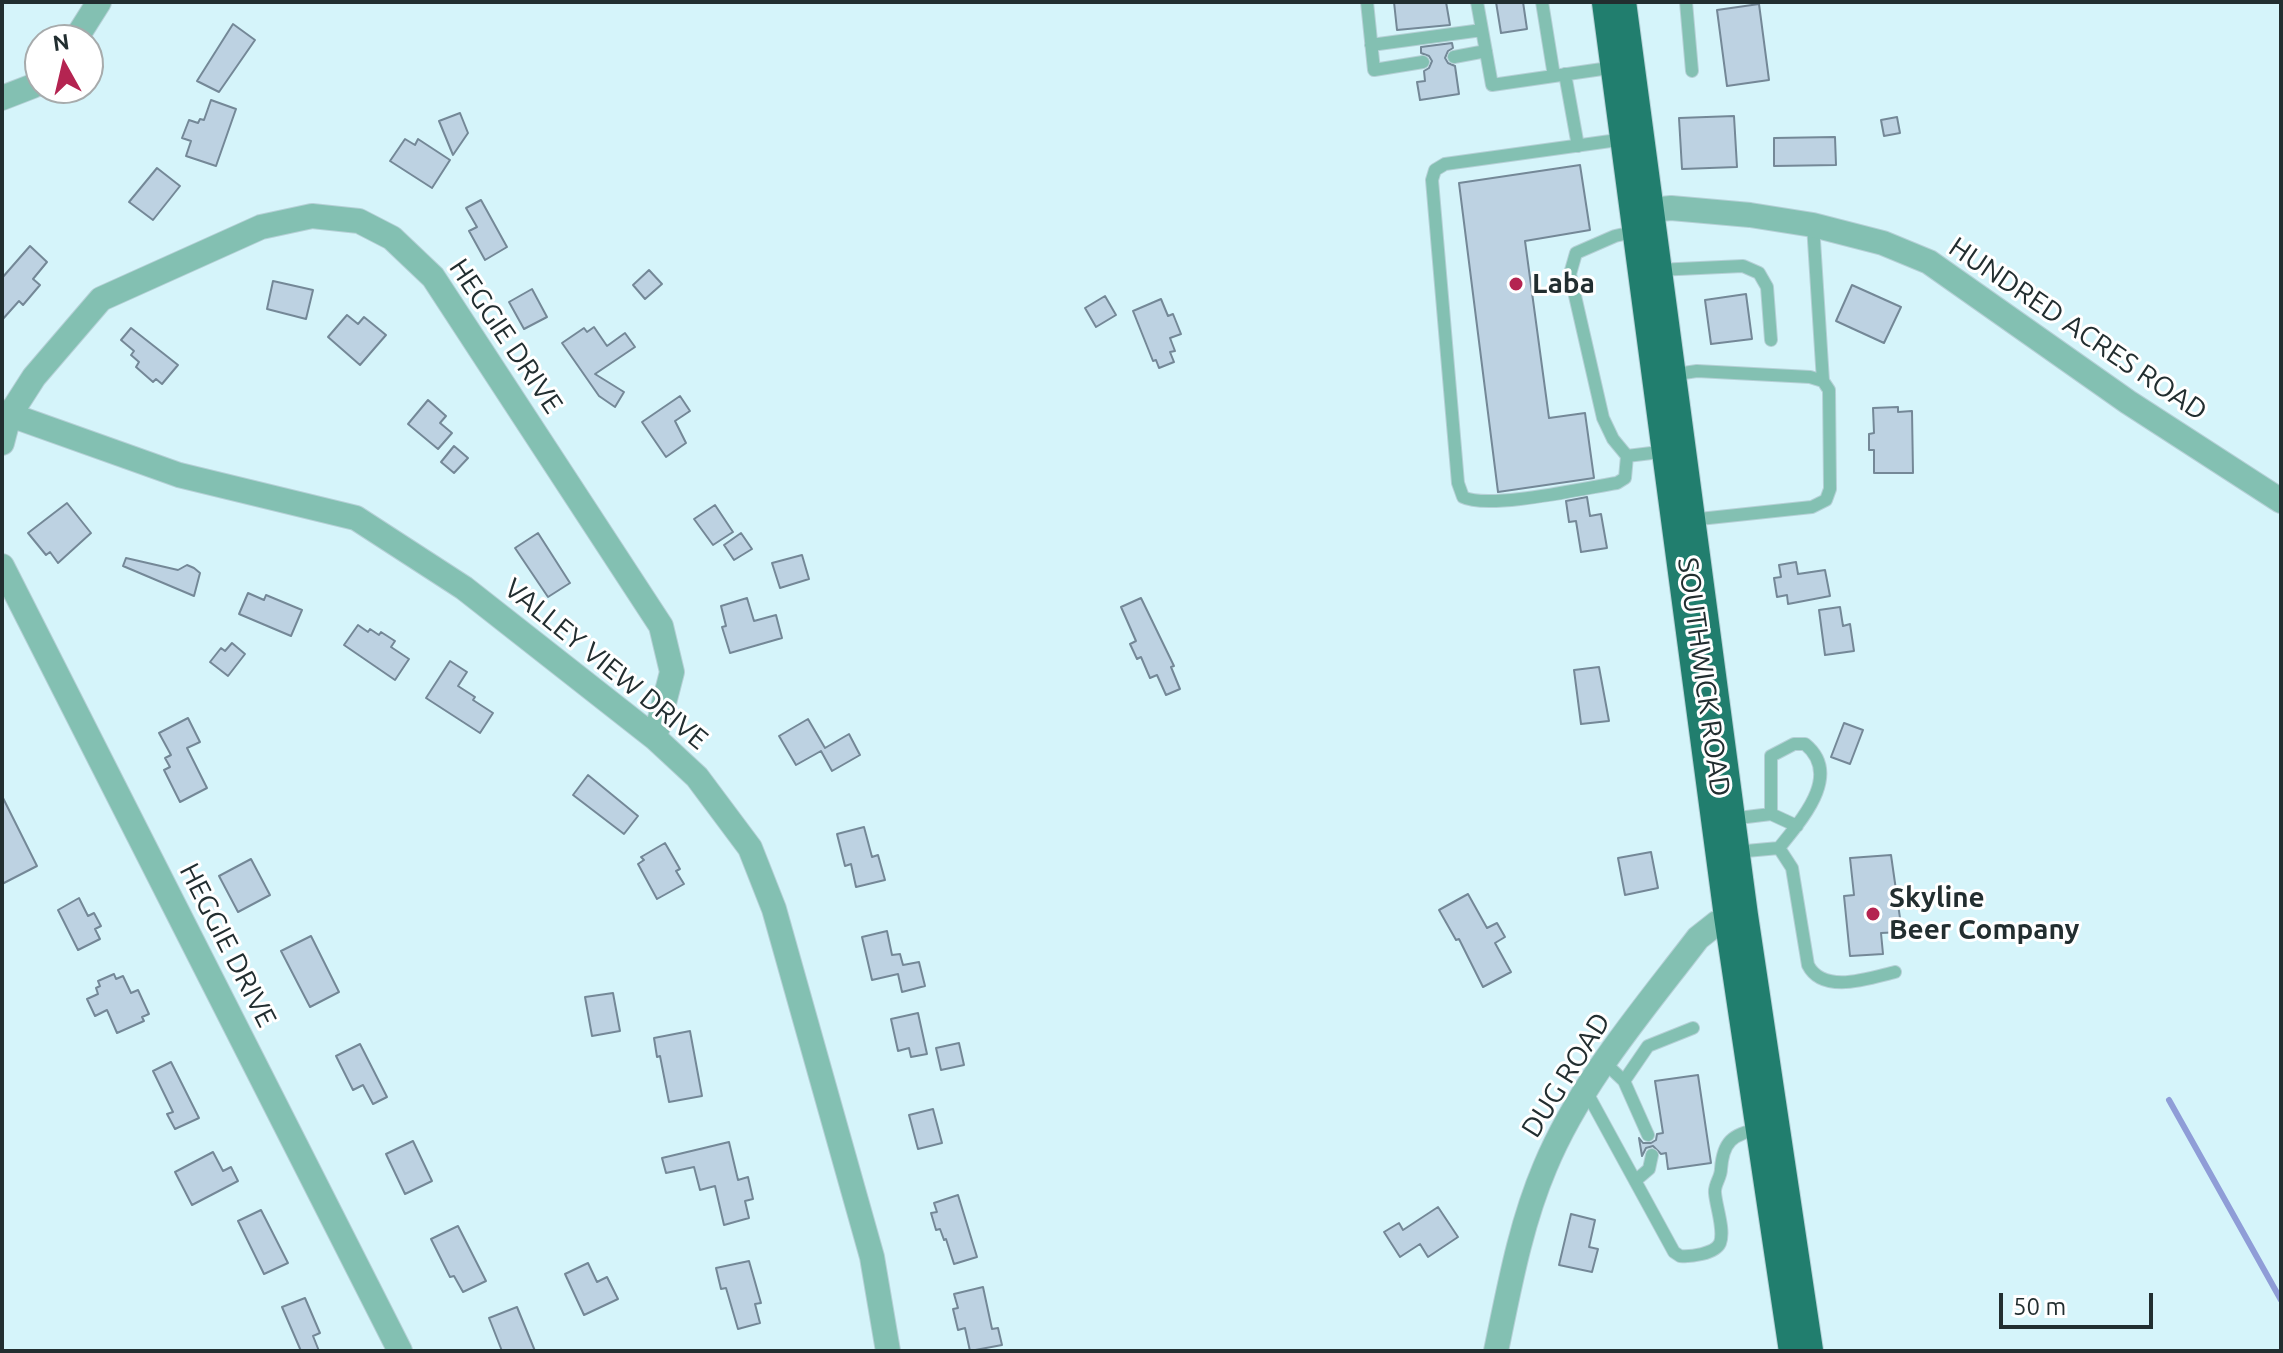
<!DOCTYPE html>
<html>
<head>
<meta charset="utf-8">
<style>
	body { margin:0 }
	#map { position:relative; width:2283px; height:1353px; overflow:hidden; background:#d5f4fa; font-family:Ubuntu,sans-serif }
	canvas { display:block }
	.frame { position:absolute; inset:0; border:4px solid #222e30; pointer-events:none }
	.north { position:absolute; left:24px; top:24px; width:80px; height:80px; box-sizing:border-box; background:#fff; border:2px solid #a7abac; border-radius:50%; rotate:352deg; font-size:22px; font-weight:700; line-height:32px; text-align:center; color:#222e30 }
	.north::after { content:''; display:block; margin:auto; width:28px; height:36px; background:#b42451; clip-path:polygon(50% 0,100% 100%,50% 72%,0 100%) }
	.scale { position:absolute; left:1999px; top:1293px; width:154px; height:36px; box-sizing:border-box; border:4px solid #222e30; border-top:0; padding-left:10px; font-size:24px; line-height:28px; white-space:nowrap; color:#222e30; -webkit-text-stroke:6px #fff; paint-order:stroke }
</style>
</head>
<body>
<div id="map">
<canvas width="2283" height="1353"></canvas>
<div class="frame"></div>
<div class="north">N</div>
<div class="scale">50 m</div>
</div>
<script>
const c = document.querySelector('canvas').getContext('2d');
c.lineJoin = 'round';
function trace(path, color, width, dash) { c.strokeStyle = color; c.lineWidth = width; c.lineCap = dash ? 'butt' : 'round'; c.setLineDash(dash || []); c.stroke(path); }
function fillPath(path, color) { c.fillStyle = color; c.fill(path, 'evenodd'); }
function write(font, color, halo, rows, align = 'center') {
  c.font = font + ' Ubuntu,sans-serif'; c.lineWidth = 6; c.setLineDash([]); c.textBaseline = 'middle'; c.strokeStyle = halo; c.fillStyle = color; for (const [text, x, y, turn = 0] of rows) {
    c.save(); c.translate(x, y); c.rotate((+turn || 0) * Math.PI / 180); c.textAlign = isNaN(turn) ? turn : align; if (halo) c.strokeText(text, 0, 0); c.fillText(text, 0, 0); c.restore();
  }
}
trace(new Path2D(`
	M2169 1100 2281 1300`), '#8f9dd7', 6);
const building = new Path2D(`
	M1394 2H1446L1450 25 1397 30Z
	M1496 2H1523L1527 29 1501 33Z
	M1759 4 1769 80 1727 86 1717 10Z
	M233 24 255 40 219 92 197 81Z
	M1452 43 1453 48 1448 51 1445 58 1448 63 1455 66 1459 94 1420 100 1417 82 1425 81 1424 71 1429 68 1432 61 1429 56 1421 53V47Z
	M211 100 236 109 216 166 186 156 191 141 182 138 189 120 198 123 200 119 204 120Z
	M460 113 468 133 453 155 439 121Z
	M1734 116 1737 167 1682 169 1679 118Z
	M1897 117 1900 133 1884 136 1881 120Z
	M1835 137 1836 165 1774 166V138Z
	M405 139 415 145 418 139 450 160 432 188 390 161Z
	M1580 165 1590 230 1525 241 1549 418 1585 413 1594 478 1498 492 1459 183Z
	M157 168 180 186 153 220 129 202Z
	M481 200 507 247 485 260 469 231 477 227 466 208Z
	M30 246 47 262 33 279 40 285 23 305 19 301 2 320V278Z
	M649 270 662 284 645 299 633 285Z
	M273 281 313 290 306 319 267 309Z
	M1852 285 1901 307 1884 343 1836 321Z
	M532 289 547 317 524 329 509 302Z
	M1746 294 1752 339 1711 344 1705 300Z
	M1105 296 1116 315 1096 327 1085 308Z
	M1161 299 1168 316 1173 314 1181 334 1170 338 1175 351 1170 352 1174 362 1159 368 1156 360 1153 361 1133 311Z
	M347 315 358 324 364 317 386 335 360 365 328 337Z
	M594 327 607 346 625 333 635 347 595 374 624 392 615 407 599 396 562 343 584 328 587 332Z
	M131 328 178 365 162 384 156 379 153 382 136 367 139 362 131 355 134 351 121 340Z
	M680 396 690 411 675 421 686 443 666 457 642 422Z
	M428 400 446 416 440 423 452 433 438 449 408 424Z
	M1898 407V412L1912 411 1913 473H1874V450H1869V434L1874 433 1873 408Z
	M454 446 468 458 454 473 441 462Z
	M1587 497 1590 516 1601 514 1607 548 1581 552 1576 521 1569 522 1566 501Z
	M67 503 91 533 58 563 50 552 46 555 28 533Z
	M715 505 733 532 713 545 694 519Z
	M538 533 570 583 548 597 515 548Z
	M741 533 752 549 734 560 724 545Z
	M802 555 809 579 780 588 772 563Z
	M126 558 178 570 187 565 194 568 200 573 194 596 123 566Z
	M1796 562 1798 574 1825 570 1830 596 1788 604 1787 595 1777 597 1774 578 1781 577 1779 565Z
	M248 593 264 600 266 595 302 610 291 636 239 614Z
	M747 598 754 621 776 615 782 638 730 653 722 627 726 626 721 606Z
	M1141 598 1174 666 1171 667 1180 689 1166 695 1157 675 1150 678 1141 657 1137 659 1130 644 1136 641 1121 607Z
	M1840 607 1843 626 1850 624 1854 651 1825 655 1819 610Z
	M358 625 368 632 370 629 379 635 381 632 395 641 391 647 409 659 395 680 344 645Z
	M232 643 245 654 228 676 210 662 221 648 225 651Z
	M450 661 467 672 458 686 475 697 473 700 493 713 480 733 426 698Z
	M1599 667 1609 721 1581 724 1574 670Z
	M188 718 200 742 187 748 207 788 180 802 164 770 170 767 165 758 171 755 159 733Z
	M808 719 825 748 849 734 860 755 832 771 821 751 796 765 779 736Z
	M1844 723 1863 730 1850 764 1831 757Z
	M588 775 638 816 624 834 573 795Z
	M2 796 37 866 2 884Z
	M864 827 872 857 878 855 885 880 856 887 851 864 845 866 837 834Z
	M665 843 680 869 676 871 684 884 657 899 638 864 644 860 641 857Z
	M1651 852 1658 888 1625 895 1618 858Z
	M1891 855 1902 932 1881 933 1883 954 1850 956 1844 896 1854 895 1850 858Z
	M251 859 270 895 238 912 219 876Z
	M1468 894 1487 928 1497 923 1505 937 1495 943 1511 972 1483 987 1459 939 1456 940 1439 910Z
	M79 898 88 916 94 913 101 926 95 929 100 939 78 950 58 910Z
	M887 931 892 955 900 954 903 965 919 962 925 986 902 992 898 974 872 980 862 937Z
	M311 936 339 992 310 1007 281 951Z
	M114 974 116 979 123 976 131 993 138 990 149 1014 142 1017 144 1021 117 1033 107 1010 95 1016 87 999 98 994 96 988 100 986 98 981Z
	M613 993 620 1031 592 1036 585 997Z
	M918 1013 927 1054 911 1057 909 1048 898 1051 891 1019Z
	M690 1031 702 1096 669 1102 660 1056 657 1057 654 1038Z
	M959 1043 964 1065 941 1070 936 1048Z
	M360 1044 387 1097 373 1104 363 1085 353 1090 336 1056Z
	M171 1062 199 1118 175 1129 167 1114 173 1112 153 1071Z
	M1698 1075 1711 1163 1668 1169 1666 1153 1661 1154 1653 1146 1646 1148 1642 1156 1639 1138 1643 1143H1651L1656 1140 1657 1134 1663 1133 1655 1081Z
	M933 1109 942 1143 918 1149 909 1115Z
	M413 1141 432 1181 405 1194 386 1154Z
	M729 1142 738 1180 748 1177 753 1199 745 1201 749 1218 724 1225 715 1186 700 1190 694 1167 666 1173 662 1158Z
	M213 1152 223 1171 231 1167 238 1181 192 1205 175 1172Z
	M958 1195 977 1257 954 1264 946 1239 944 1240 940 1229 936 1230 931 1213 937 1212 934 1203Z
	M1438 1207 1458 1237 1428 1257 1420 1244 1400 1257 1384 1232 1399 1223 1403 1230Z
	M261 1210 288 1263 264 1274 238 1221Z
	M1571 1214 1595 1220 1589 1247 1598 1249 1592 1272 1559 1265Z
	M458 1226 486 1281 463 1292 454 1276 450 1277 431 1239Z
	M749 1261 761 1303 755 1304 760 1323 738 1329 726 1288 721 1289 716 1268Z
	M588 1263 597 1282 607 1277 618 1299 584 1315 565 1274Z
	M983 1287 992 1329 998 1328 1002 1345 970 1351 965 1328 958 1330 953 1309 958 1308 954 1294Z
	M305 1298 320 1333 313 1336 319 1351H301L282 1307Z
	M517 1307 535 1351H502L489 1318Z`);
fillPath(building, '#bdd2e2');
trace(building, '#748897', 2);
const lane = new Path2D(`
	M1367 2 1374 70 1423 62
	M1477 2 1492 85 1616 67
	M1542 2 1554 76
	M1686 2 1692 71
	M1371 45 1482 30
	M1454 57 1486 51
	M1565 74 1578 146
	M1625 139 1445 164 1435 170 1432 180 1458 483 1463 497C1488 510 1585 488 1617 483L1625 478 1627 456
	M1813 225 1823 381
	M1637 231 1615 236 1576 253 1570 274 1603 418 1613 439 1627 456 1668 451
	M1657 270 1743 266 1759 273 1767 287 1771 340
	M1670 375 1697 371 1810 377 1823 381 1829 390 1830 489 1826 500 1812 507 1690 520
	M1730 819 1771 814 1797 826
	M1779 848 1792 868 1808 965C1823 995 1870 978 1895 972
	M1735 852 1779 848C1801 820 1843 775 1805 744H1794L1771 756V814
	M1605 1063 1624 1081 1648 1135
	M1624 1081 1648 1046 1693 1028
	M1586 1091 1674 1252 1680 1256C1690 1257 1715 1254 1720 1243 1725 1230 1716 1207 1715 1193 1714 1184 1721 1178 1721 1169 1723 1142 1732 1134 1759 1129
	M1635 1181 1649 1169 1652 1155`);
const street = new Path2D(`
	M75 40 99 2
	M2 98 33 86 40 79
	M1641 211 1671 208 1750 215 1813 225 1883 243 1929 262 2128 402 2281 501
	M2 412 179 475 356 518 464 588 655 738 697 777 750 848 774 909 872 1257 888 1351
	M2 443 9 416 34 377 101 299 261 227 312 216 359 221 392 238 433 277 661 626 672 672 655 738
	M2 566 400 1351
	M1496 1351C1509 1289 1520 1226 1545 1167 1580 1083 1643 1010 1698 938L1717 923 1736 916`);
const highway = new Path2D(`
	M1614 2 1736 916 1801 1351`);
trace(lane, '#b5d0d6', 14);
trace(street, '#b5d0d6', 26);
trace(highway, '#b5d0d6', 46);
trace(lane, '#83c0b2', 12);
trace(street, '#83c0b2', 24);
trace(highway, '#217e6e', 44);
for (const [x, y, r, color] of [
	[1516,284,8,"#b42451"],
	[1873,914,8,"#b42451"]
]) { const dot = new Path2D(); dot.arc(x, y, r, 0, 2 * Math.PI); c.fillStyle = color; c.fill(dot); trace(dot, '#fff', 3); }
write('bold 28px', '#222e30', '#fff', [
	["Laba",1532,284],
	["Skyline",1889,898],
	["Beer Company",1889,930]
], 'left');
write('28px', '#222e30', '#fff', [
	["HUNDRED ACRES ROAD",2078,329,34],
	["HEGGIE DRIVE",506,336,56],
	["VALLEY VIEW DRIVE",606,664,39],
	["SOUTHWICK ROAD",1704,677,82],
	["HEGGIE DRIVE",228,945,63],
	["DUG ROAD",1566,1075,-58]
]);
</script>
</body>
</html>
